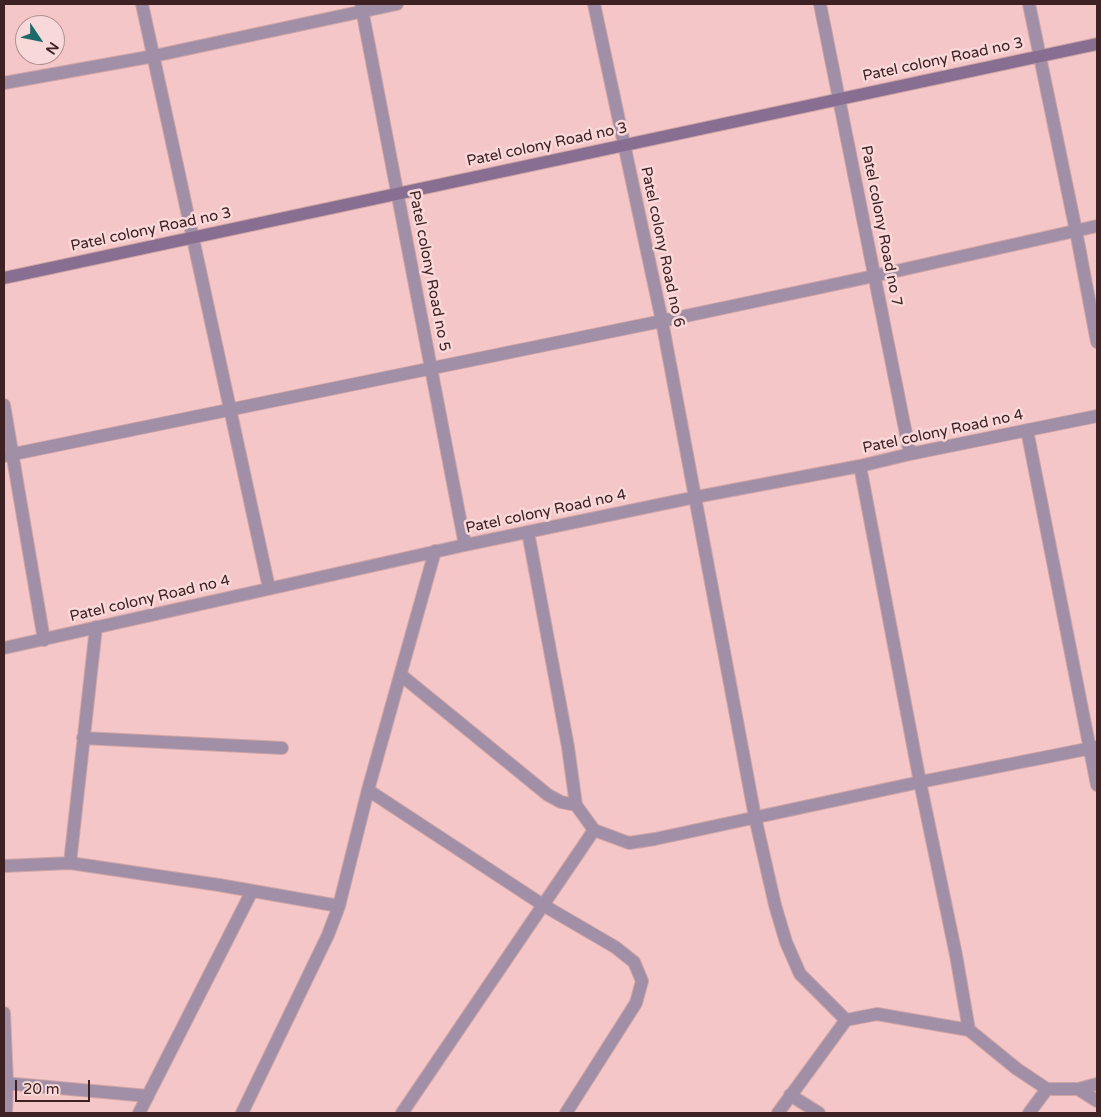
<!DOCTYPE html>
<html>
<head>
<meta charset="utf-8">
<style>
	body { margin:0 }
	#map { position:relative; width:1101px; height:1117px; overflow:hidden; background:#f5c6c7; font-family:"Varela Round",sans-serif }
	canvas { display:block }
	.frame { position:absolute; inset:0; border:5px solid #3e2123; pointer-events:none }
	.north { position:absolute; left:15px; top:15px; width:50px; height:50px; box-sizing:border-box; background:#f8d8d8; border:1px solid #ae8f90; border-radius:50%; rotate:124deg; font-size:14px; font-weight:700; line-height:20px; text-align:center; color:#3e2123 }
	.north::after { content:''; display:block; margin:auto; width:18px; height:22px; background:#1d6a6b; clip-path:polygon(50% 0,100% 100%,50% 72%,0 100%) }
	.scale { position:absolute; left:15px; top:1080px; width:75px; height:22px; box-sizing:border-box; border:2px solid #3e2123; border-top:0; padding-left:6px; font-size:15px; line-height:18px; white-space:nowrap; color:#3e2123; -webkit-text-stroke:4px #f8d8d8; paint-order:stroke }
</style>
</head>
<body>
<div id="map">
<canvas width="1101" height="1117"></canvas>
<div class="frame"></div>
<div class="north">N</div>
<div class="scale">20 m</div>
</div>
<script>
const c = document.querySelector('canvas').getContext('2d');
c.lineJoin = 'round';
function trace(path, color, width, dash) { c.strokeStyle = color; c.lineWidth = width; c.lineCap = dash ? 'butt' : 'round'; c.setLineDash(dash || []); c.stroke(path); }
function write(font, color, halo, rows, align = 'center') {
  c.font = font + ' "Varela Round",sans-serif'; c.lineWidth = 5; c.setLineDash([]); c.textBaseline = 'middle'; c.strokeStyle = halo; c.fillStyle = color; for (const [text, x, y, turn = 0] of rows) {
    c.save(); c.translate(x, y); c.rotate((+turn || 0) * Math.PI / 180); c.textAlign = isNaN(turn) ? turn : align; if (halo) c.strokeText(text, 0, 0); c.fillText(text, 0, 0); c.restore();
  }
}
const street = new Path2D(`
	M142 4 269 588
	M361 4 465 545
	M594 4 662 321 755 817 775 905 786 942 800 974 846 1020
	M820 4 910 454
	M1029 4 1076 231 1097 342
	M4 83 154 56 397 4
	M4 405 44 640
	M1027 430 1097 785
	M4 456 662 321 874 276 1097 226
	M860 466 920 782 956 955 969 1030
	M528 532 568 747 576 805 594 830 629 843 655 839 920 782 1097 747
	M4 648 465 545 696 497 860 466 910 454 1097 416
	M401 675 548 795 561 802 576 805
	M83 738 282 748
	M368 790 543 905 615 947 634 962 642 981 636 1003 566 1113
	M70 863 96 627
	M4 866 70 863 219 885 339 906
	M4 1013 7 1083 6 1113
	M4 1083 148 1096
	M1078 1089 1097 1101
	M790 1095 819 1113
	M139 1113 252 891
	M242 1113 328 935 339 906 368 790 435 551
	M402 1113 594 830
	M778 1113 846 1020 877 1014 969 1030 1017 1069 1047 1089H1078L1097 1084
	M1029 1113 1047 1089`);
const secondary = new Path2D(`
	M4 278 1097 44`);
trace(street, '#d0a5a6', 14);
trace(secondary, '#d0a5a6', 14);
trace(street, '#a18fa7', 12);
trace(secondary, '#886e91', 12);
write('15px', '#3e2123', '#f8d8d8', [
	["Patel colony Road no 3",943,60,-12],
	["Patel colony Road no 3",547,145,-12],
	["Patel colony Road no 7",881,226,79],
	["Patel colony Road no 3",151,230,-12],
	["Patel colony Road no 6",662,247,78],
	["Patel colony Road no 5",429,271,79],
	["Patel colony Road no 4",943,432,-12],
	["Patel colony Road no 4",546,512,-12],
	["Patel colony Road no 4",150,599,-13]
]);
</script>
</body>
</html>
